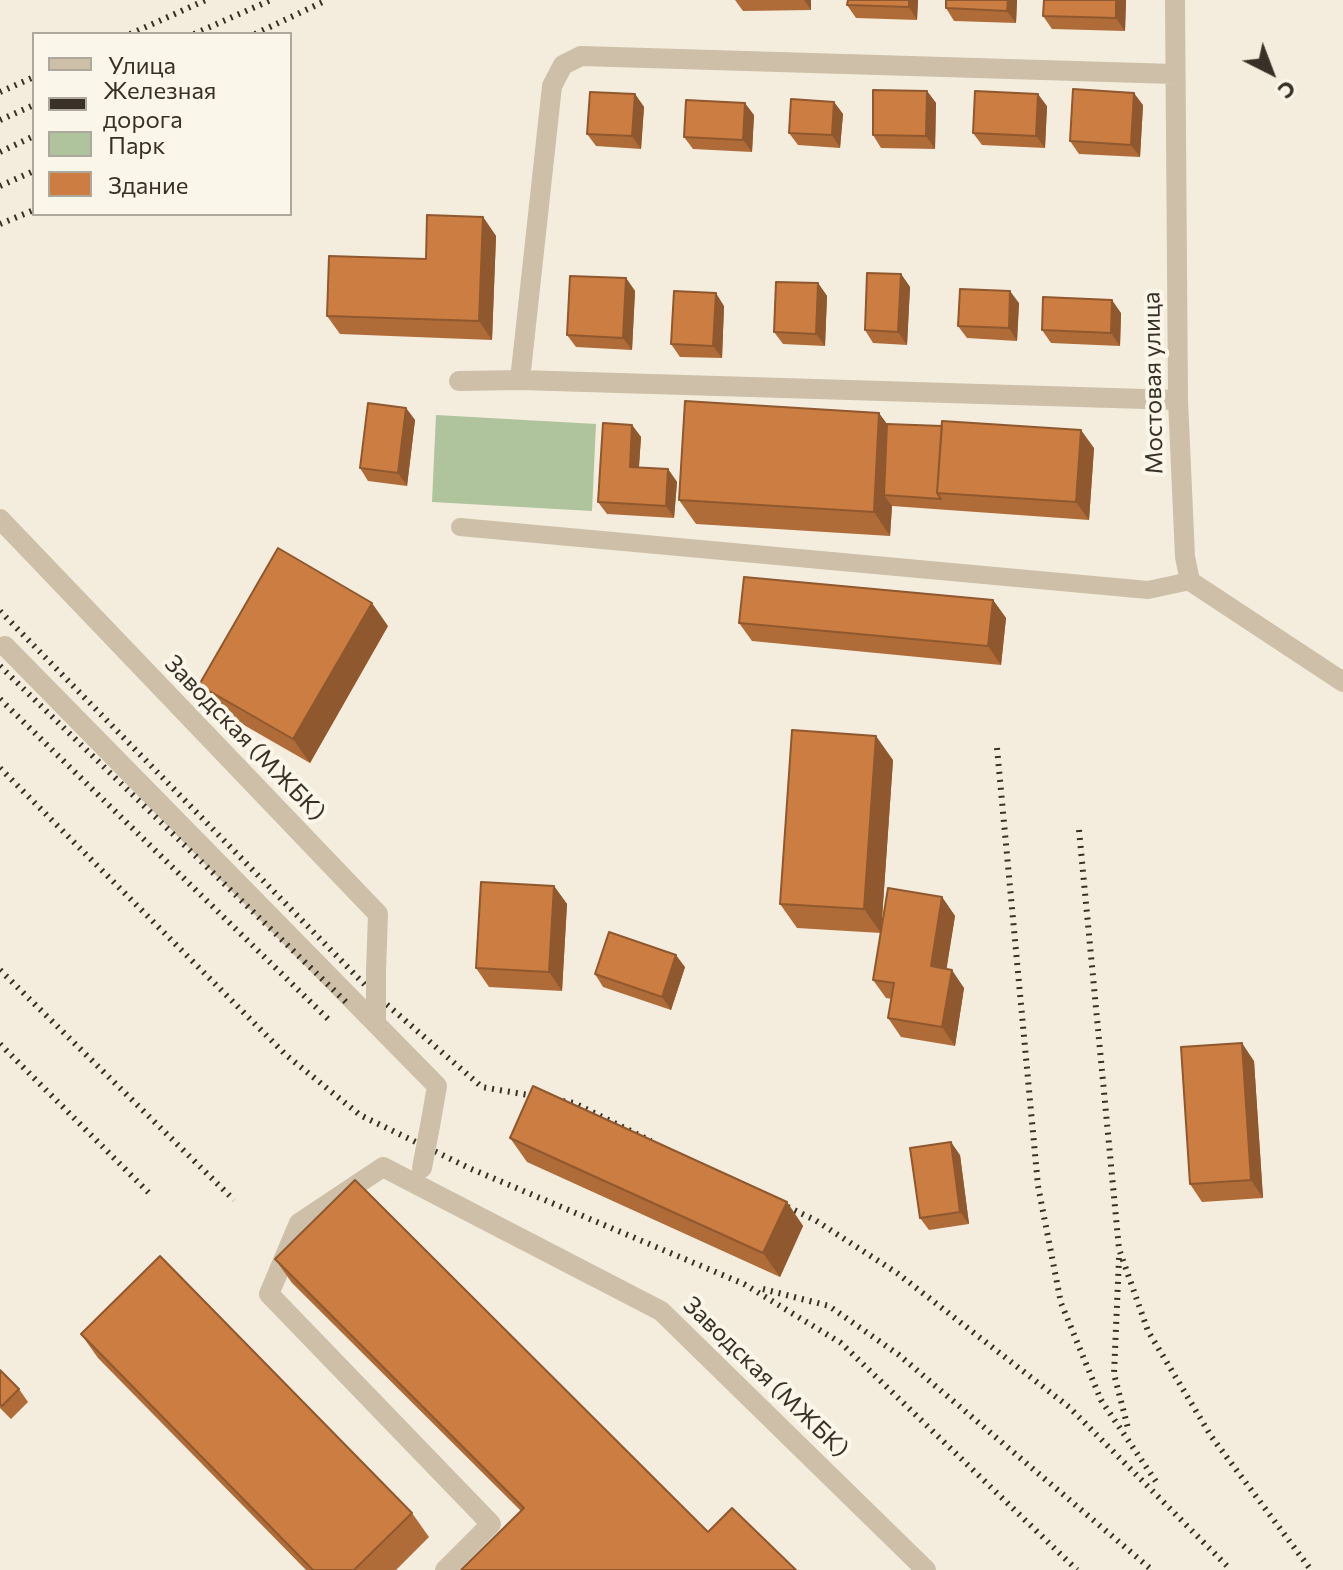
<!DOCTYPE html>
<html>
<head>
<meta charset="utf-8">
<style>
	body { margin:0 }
	#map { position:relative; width:1343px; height:1570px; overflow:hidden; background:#f4eddd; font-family:Commissioner,sans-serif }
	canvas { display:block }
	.legend { position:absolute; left:32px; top:32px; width:260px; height:184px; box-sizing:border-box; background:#fbf6ea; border:2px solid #ada79c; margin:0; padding:10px 14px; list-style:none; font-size:24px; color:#393128 }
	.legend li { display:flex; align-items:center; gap:16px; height:40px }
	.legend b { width:40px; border:2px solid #ada79c }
	.north { position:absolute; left:1231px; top:32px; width:80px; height:80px; -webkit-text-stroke:6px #fbf6ea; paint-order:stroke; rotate:138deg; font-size:22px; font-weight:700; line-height:32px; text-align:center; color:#393128 }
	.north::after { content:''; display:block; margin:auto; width:28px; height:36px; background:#393128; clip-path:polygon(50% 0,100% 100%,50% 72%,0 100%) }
</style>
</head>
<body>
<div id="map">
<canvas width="1343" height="1570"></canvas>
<ul class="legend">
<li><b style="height:10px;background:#cdbfa8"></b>Улица</li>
<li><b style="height:10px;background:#393128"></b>Железная дорога</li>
<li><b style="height:22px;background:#afc49c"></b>Парк</li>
<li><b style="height:22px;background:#cc7d42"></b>Здание</li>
</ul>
<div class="north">С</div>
</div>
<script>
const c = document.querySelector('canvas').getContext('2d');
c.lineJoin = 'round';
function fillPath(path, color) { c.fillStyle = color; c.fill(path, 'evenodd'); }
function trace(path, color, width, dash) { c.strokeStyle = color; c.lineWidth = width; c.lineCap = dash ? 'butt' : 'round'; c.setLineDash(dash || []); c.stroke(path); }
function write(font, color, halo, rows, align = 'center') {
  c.font = font + ' Commissioner,sans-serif'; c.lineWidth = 8; c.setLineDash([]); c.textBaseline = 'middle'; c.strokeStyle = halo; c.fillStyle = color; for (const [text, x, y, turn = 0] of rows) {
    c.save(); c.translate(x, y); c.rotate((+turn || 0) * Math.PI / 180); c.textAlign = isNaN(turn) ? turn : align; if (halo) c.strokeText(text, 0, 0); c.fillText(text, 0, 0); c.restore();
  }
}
fillPath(new Path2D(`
	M436 415 596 424 592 511 432 502Z`), '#afc49c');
trace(new Path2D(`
	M460 527 1148 590 1190 581`), '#cdbfa8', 18);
trace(new Path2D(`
	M1175 0 1178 400 1185 557 1190 581 1343 682
	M520 380 552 86 563 65 581 56 1174 74
	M459 381 520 380 1178 400`), '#cdbfa8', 20);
trace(new Path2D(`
	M0 519 378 914 376 971
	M5 646 437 1086 430 1126
	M445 1570 491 1524 269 1294 299 1223 383 1167 661 1311 926 1570`), '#cdbfa8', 20);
trace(new Path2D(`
	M130 34 206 0
	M194 34 271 0
	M255 34 327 0
	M0 92 34 77
	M0 120 34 105
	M0 152 34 136
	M0 186 34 171
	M0 224 34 210
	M0 611 370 990 482 1087 574 1103 651 1141
	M0 666 347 1003
	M0 699 328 1019
	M997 748 1038 1186 1061 1303 1101 1400 1159 1486
	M0 768 286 1055 360 1115 469 1168 744 1284 841 1343 1077 1570
	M1079 830 1119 1249 1148 1331 1211 1436 1311 1570
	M0 970 234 1200
	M0 1044 150 1194
	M773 1200 815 1220 897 1273 1069 1407 1231 1570
	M1119 1258 1114 1374 1129 1432
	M763 1289 829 1306 899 1355 1152 1570`), '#393128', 6, [2, 6]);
trace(new Path2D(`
	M376 1020V971
	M422 1168 430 1126`), '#cdbfa8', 20);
fillPath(new Path2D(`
	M735 0H811V10L743 11Z
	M848 0H918L917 20 856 18 847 5Z
	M946 0H1017L1016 23 954 21 946 8Z
	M1126 0 1125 31 1052 29 1043 16Z
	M927 91 936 103 935 149 881 148 873 135Z
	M635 94 644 107 641 149 596 146 587 134Z
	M834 102 843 114 840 148 798 145 789 133Z
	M1143 105 1140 157 1079 154 1070 141Z
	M1047 106 1045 148 982 145 973 133Z
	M754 115 752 152 693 149 684 137Z
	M483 217 496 236 492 340 340 334 327 316 426 259Z
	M901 274 910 287 907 345 873 343 865 330Z
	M626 278 635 291 632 350 576 347 567 335Z
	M818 283 827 296 825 346 783 344 774 332Z
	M1019 303 1017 341 967 338 958 326Z
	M724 306 722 358 680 357 671 344Z
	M1121 313 1120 346 1051 343 1042 330Z
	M406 408 415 420 407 486 368 481 360 468Z
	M887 424 1094 448 1089 520 892 506 890 536 696 524 679 500Z
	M632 425 641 437 639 467 668 469 677 482 674 518 607 514 598 502Z
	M993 600 1006 618 1001 665 752 641 739 623Z
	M388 626 310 763 216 709 199 685Z
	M893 760 881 933 797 928 780 904Z
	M554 886 567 904 562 991 489 987 476 968Z
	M942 897 955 916 946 969 964 988 955 1046 901 1037 888 1018 892 999 886 998 873 980Z
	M685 967 671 1010 603 987 595 974Z
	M1254 1061 1263 1198 1202 1202 1190 1184Z
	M510 1138 787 1202 803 1226 780 1277 527 1162Z
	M960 1155 969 1224 929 1230 920 1218Z
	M275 1259 708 1532 796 1570 521 1511 292 1283Z
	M81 1334 412 1513 429 1537 396 1570H306L98 1358Z
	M0 1370 19 1389 28 1402 11 1419 0 1408Z`), '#af6c39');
fillPath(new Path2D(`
	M804 0H811V10Z
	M909 0H918L917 20 909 7Z
	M1008 0H1017L1016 23 1007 11Z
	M1116 0H1126L1125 31 1116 18Z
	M927 91 936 103 935 149 926 136Z
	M1134 93 1143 105 1140 157 1131 145Z
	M635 94 644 107 641 149 632 136Z
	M1038 94 1047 106 1045 148 1036 136Z
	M834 102 843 114 840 148 832 135Z
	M745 103 754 115 752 152 743 140Z
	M483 217 496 236 492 340 479 321Z
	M901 274 910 287 907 345 898 332Z
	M626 278 635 291 632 350 623 338Z
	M818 283 827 296 825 346 816 334Z
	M1010 291 1019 303 1017 341 1009 328Z
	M716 293 724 306 722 358 713 346Z
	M1112 300 1121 313 1120 346 1111 333Z
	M406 408 415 420 407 486 398 473Z
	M879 413 896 436 884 495 892 506 890 536 874 512Z
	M632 425 641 437 638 479 630 467Z
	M1081 430 1094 448 1089 520 1076 502Z
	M668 469 677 482 674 518 666 506Z
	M993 600 1006 618 1001 665 988 646Z
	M372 603 388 626 310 763 293 739Z
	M876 736 893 760 881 933 864 909Z
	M554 886 567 904 562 991 549 972Z
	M942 897 955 916 944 985 931 966Z
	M676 955 685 967 671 1010 662 997Z
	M952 970 964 988 955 1046 942 1027Z
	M1242 1043 1254 1061 1263 1198 1251 1180Z
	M951 1142 960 1155 969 1224 960 1212Z
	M787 1202 803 1226 780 1277 763 1253Z`), '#8f582e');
const building = new Path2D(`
	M848 0H909V7L847 5Z
	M946 0H1008L1007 11 946 8Z
	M1044 0H1116V18L1043 16Z
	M1073 89 1134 93 1131 145 1070 141Z
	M873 90 927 91 926 136 873 135Z
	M975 91 1038 94 1036 136 973 133Z
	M590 92 635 94 632 136 587 134Z
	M791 99 834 102 832 135 789 133Z
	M686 100 745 103 743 140 684 137Z
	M427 215 483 217 479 321 327 316 329 256 426 259Z
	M867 273 901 274 898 332 865 330Z
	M570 276 626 278 623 338 567 335Z
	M776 282 818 283 816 334 774 332Z
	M960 289 1010 291 1009 328 958 326Z
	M674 291 716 293 713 346 671 344Z
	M1043 297 1112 300 1111 333 1042 330Z
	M685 401 879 413 874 512 679 500Z
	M368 403 406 408 398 473 360 468Z
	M942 421 1081 430 1076 502 937 493Z
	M603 423 632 425 630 467 668 469 666 506 598 502Z
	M887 424 942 426 937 493 941 499 884 495Z
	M278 548 372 603 293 739 199 685Z
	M744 577 993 600 988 646 739 623Z
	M792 730 876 736 864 909 780 904Z
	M481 882 554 886 549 972 476 968Z
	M888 888 942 897 931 966 952 970 942 1027 888 1018 894 983 873 980Z
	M609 932 676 955 662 997 595 974Z
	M1242 1043 1251 1180 1190 1184 1181 1047Z
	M533 1086 787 1202 763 1253 510 1138Z
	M951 1142 960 1212 920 1218 910 1148Z
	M355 1180 708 1532 732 1508 796 1570H461L524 1508 275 1259Z
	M160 1256 412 1513 354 1570H313L81 1334Z
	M0 1370 19 1389 2 1406 0 1404Z`);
fillPath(building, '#cc7d42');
trace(building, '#8f582e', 2);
write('24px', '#393128', '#fbf6ea', [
	["Мостовая улица",1153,383,-91],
	["Заводская (МЖБК)",245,738,46],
	["Заводская (МЖБК)",766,1377,44]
]);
</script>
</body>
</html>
